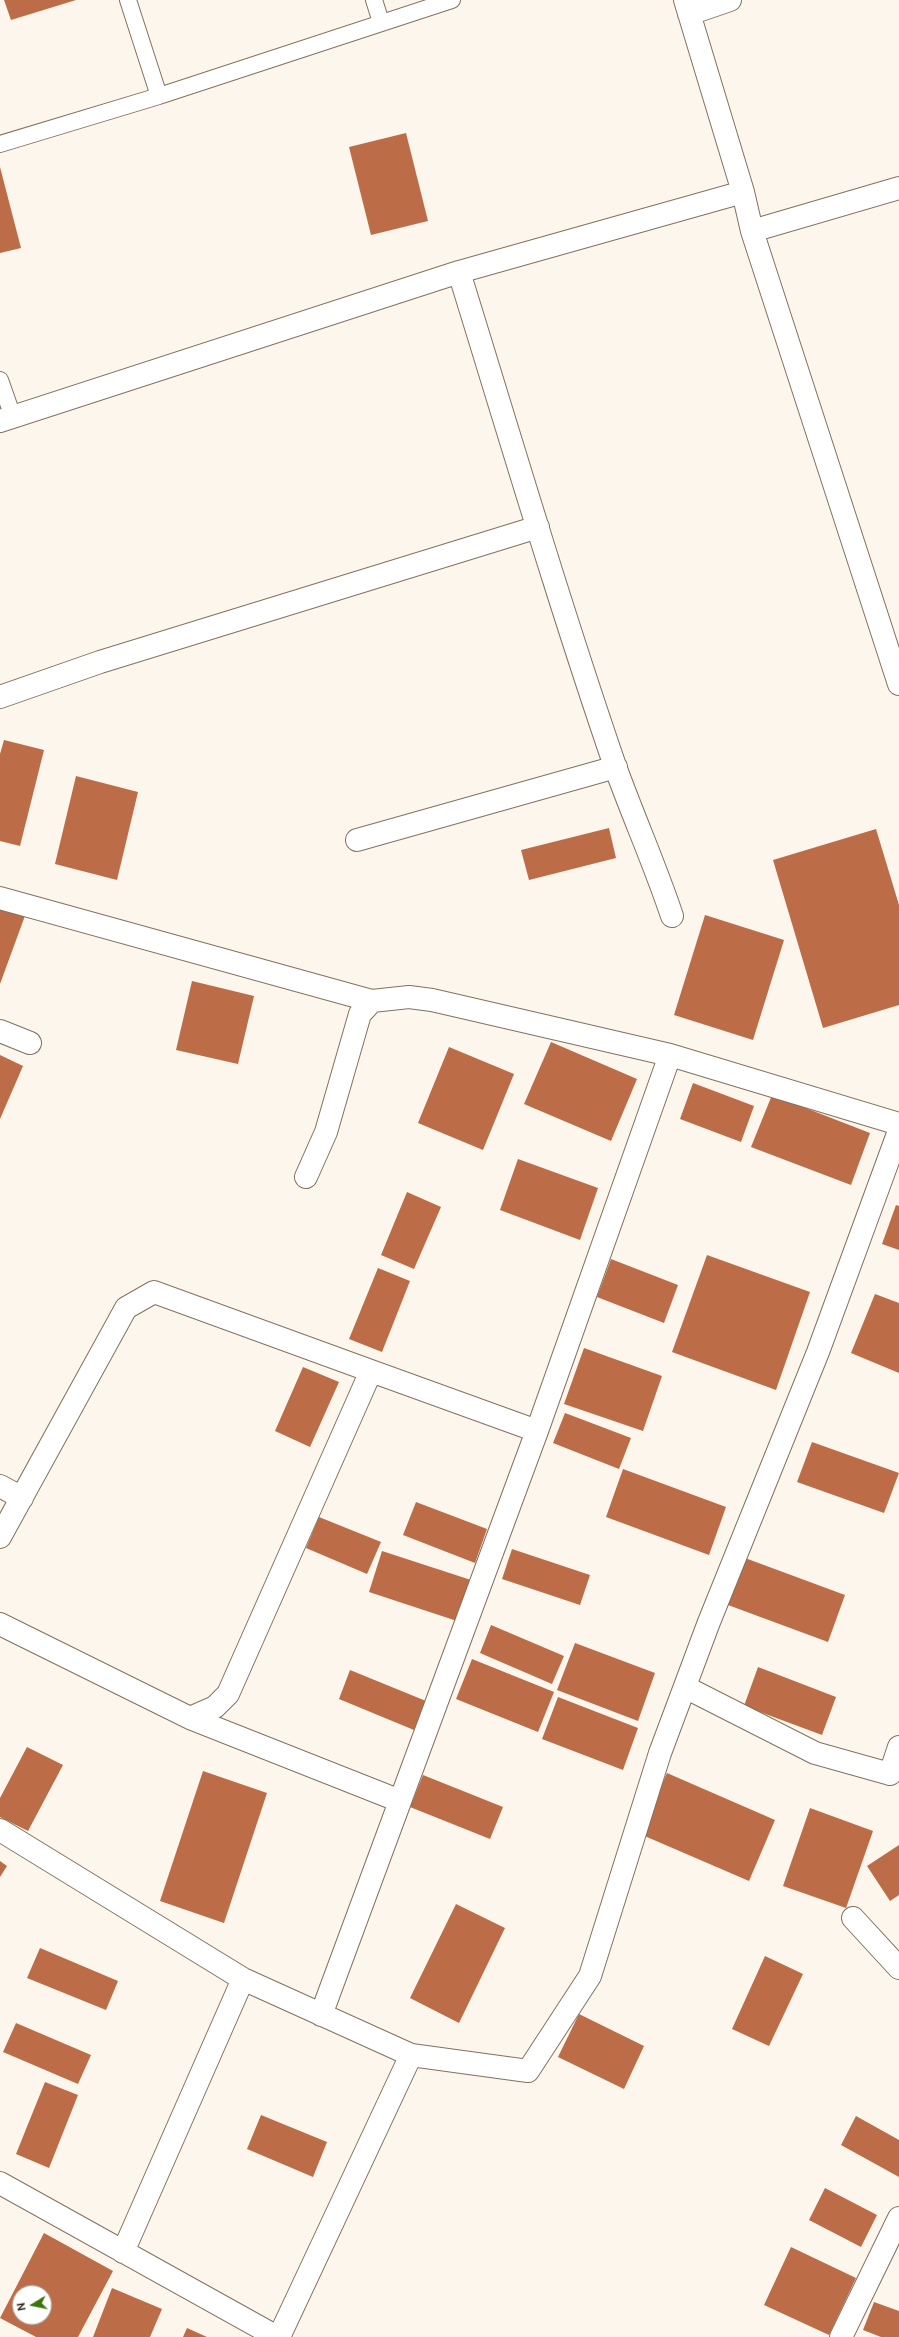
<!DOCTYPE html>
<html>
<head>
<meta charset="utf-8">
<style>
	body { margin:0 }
	#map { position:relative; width:899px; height:2337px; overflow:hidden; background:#fdf6ed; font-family:Ubuntu,sans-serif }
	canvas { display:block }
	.north { position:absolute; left:12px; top:2285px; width:40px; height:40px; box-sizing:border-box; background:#fff; border:1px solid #aaa7a4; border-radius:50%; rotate:260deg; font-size:11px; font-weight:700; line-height:16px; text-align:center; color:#2a231b }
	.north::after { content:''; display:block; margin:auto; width:14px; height:18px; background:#3b760d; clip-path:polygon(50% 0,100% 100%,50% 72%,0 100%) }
</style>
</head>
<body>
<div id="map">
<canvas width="899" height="2337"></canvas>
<div class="north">N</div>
</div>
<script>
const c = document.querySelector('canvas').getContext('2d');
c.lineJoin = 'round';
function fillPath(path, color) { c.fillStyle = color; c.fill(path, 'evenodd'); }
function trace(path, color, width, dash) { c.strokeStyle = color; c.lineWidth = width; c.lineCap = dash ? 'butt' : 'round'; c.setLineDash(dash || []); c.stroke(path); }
fillPath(new Path2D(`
	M4 0H76L11 20Z
	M406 133 428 221 371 235 349 147Z
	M0 167 21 248 0 253Z
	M4 740 44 750 20 846 0 841V754Z
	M76 776 138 792 117 880 55 864Z
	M609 828 616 858 529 880 521 850Z
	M876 829 899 905V1005L823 1028 773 860Z
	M0 903 26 913 0 984Z
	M705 915 784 940 753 1040 674 1015Z
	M192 981 254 996 238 1064 176 1050Z
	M551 1042 637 1079 611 1141 524 1104Z
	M449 1047 514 1074 483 1150 418 1123Z
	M0 1055 23 1066 0 1119Z
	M693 1083 754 1106 741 1142 680 1119Z
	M772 1095 870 1133 851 1185 751 1147Z
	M518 1159 598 1188 580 1240 500 1210Z
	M407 1192 441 1207 414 1269 381 1255Z
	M896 1205 899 1206V1250L882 1244Z
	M707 1255 810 1292 776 1390 672 1352Z
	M611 1259 678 1285 664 1323 597 1297Z
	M378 1268 410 1281 382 1352 349 1339Z
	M875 1294 899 1303V1373L851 1353Z
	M584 1348 662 1376 643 1431 564 1404Z
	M303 1367 339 1382 310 1447 275 1431Z
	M565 1413 631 1438 619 1469 553 1443Z
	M812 1442 899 1473 884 1513 797 1482Z
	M623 1469 726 1507 709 1555 606 1517Z
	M416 1502 487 1529 475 1563 403 1535Z
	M319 1517 381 1542 367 1574 306 1548Z
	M512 1549 590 1575 580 1605 502 1579Z
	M382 1551 471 1580 457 1621 369 1592Z
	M745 1558 845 1595 828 1642 728 1605Z
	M491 1625 564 1656 552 1684 480 1653Z
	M575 1643 655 1673 638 1721 557 1690Z
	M472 1659 554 1692 538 1732 456 1699Z
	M758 1667 836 1697 822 1735 744 1706Z
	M350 1670 426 1701 414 1730 339 1699Z
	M558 1697 638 1728 623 1770 542 1739Z
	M27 1747 63 1765 28 1831 0 1817V1798Z
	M203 1771 267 1793 224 1923 160 1901Z
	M667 1773 775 1820 749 1881 640 1834Z
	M423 1775 503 1807 490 1839 410 1807Z
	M810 1808 873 1831 846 1908 783 1886Z
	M899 1845V1895L890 1901 867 1866Z
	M0 1861 7 1866 0 1877Z
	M456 1904 505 1928 459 2023 410 1998Z
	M40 1948 118 1981 106 2010 27 1978Z
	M765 1956 803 1974 769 2046 732 2029Z
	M579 2014 644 2046 624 2089 558 2057Z
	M16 2023 91 2055 78 2084 3 2052Z
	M45 2082 78 2095 49 2168 16 2154Z
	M261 2115 327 2142 313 2177 247 2149Z
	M856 2116 899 2140V2177L841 2145Z
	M825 2188 877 2215 861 2247 809 2220Z
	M44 2233 113 2271 78 2337H36L0 2318ZM20 2293H44V2317H20Z
	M791 2247 856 2278 829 2335 764 2305Z
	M112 2288 162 2309 150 2337H93Z
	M874 2302 899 2311V2337H881L863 2330Z
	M187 2328 207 2337H183Z`), '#bc6c47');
const lane = new Path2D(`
	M128 0 159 96
	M374 0 381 22
	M0 144 159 96 452 0
	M0 380 13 417`);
const street = new Path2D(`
	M685 0 743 192 752 231 899 684
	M689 14 730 0
	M752 231 899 188
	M459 272C510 437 559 603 615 766 633 816 655 865 672 916
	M0 421 459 272 743 192
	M0 697 100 662 538 527
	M357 840 616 767
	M0 898 372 1001
	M0 1031 30 1043
	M306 1177 326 1132 360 1014 372 1001 409 997 432 1000 670 1055 899 1124
	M0 1486 22 1498
	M0 1537 126 1308 154 1292 371 1371
	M0 1624 190 1718 215 1707 228 1694 371 1371 537 1431
	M685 1687 815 1753 890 1774 899 1766
	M190 1718 400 1801
	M890 1774 899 1747
	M0 1830 243 1979 411 2055 528 2071 590 1976 660 1753 709 1622 818 1352 899 1131
	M853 1918 899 1968
	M321 2015 537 1431 670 1055
	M0 2183 277 2337
	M123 2252 243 1979
	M279 2337 411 2055
	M841 2337 899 2218`);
trace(lane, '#82725f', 18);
trace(street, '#82725f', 24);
trace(lane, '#fff', 16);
trace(street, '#fff', 22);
</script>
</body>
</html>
